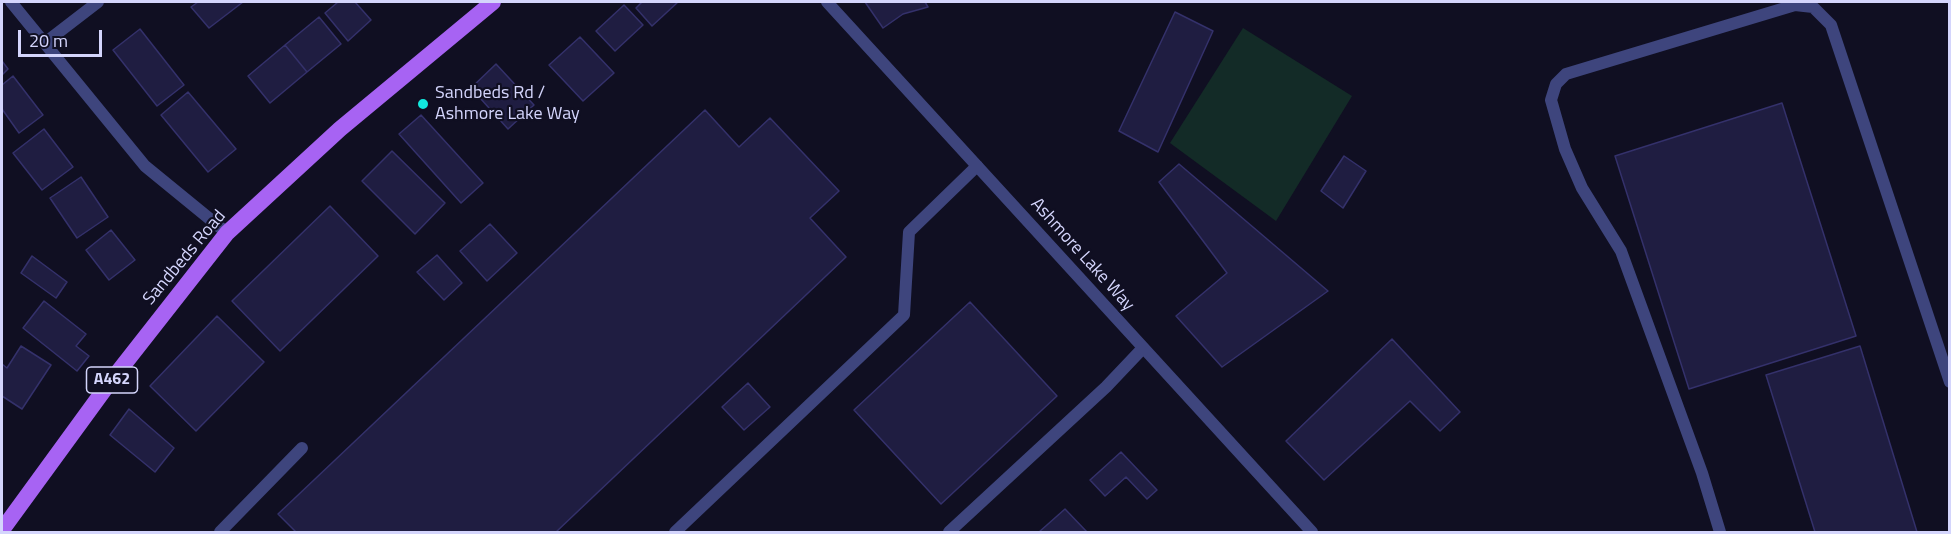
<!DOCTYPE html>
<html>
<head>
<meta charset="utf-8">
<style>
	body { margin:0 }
	#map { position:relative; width:1951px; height:534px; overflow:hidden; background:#100f22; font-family:"Titillium Web",sans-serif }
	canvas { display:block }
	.frame { position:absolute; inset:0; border:3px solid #d4d5fc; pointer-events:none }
	.scale { position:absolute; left:18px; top:30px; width:84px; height:27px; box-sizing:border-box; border:3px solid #d4d5fc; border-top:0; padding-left:8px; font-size:18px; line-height:21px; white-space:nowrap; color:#d4d5fc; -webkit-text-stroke:4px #100f22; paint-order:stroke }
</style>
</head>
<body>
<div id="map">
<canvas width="1951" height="534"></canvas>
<div class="frame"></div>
<div class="scale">20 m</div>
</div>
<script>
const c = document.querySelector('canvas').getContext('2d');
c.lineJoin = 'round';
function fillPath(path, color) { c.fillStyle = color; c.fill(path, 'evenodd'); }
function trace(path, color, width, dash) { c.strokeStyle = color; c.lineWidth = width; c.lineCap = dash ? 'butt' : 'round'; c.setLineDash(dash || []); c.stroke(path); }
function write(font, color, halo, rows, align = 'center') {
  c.font = font + ' "Titillium Web",sans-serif'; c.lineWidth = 4.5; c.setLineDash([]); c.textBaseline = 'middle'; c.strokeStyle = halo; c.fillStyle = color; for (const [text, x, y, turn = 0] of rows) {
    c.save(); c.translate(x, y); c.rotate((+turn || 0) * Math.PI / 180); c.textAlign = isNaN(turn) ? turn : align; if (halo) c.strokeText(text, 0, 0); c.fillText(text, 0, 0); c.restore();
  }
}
fillPath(new Path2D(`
	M1243 28 1352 96 1276 221 1170 143Z`), '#132b27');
const building = new Path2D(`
	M198 2H243L209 28 191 7Z
	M338 2H355L371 20 348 41 325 13Z
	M642 2H678L652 26 636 8Z
	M865 2H925L928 7 903 14 883 28Z
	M624 5 643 25 615 51 596 31Z
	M1175 12 1213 31 1158 152 1119 131Z
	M319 17 341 44 307 72 285 45Z
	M140 29 184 85 157 106 113 50Z
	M580 37 614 73 583 101 549 65Z
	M285 45 307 72 270 103 248 76Z
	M2 61 8 69 2 75Z
	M496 64 534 105 508 129 471 88Z
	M13 76 43 115 19 133 2 109V85Z
	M188 92 236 149 208 172 161 115Z
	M1782 103 1856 336 1689 389 1615 156Z
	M705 110 739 147 770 118 839 191 810 218 846 257 556 532H296L278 514Z
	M421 115 483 183 461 203 399 134Z
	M44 129 73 167 42 190 13 153Z
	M392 151 445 203 415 234 362 181Z
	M1344 156 1366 171 1343 208 1321 191Z
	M1179 164 1328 291 1222 367 1176 316 1227 273 1159 182Z
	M81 177 108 217 77 238 50 198Z
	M330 206 378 256 280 351 232 301Z
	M490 224 517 253 487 281 460 251Z
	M111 230 135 260 109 280 86 250Z
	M437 255 462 283 444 300 417 272Z
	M32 256 67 282 56 298 21 273Z
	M44 301 86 334 76 346 89 356 77 371 23 328Z
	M970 302 1057 396 941 504 854 410Z
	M217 316 264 362 196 431 150 386Z
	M1392 339 1460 412 1440 431 1410 401 1324 480 1286 441Z
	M21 346 51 365 22 409 2 396V364L7 368Z
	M1860 346 1917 532H1815L1766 375Z
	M748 383 770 407 744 430 722 407Z
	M129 409 174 448 155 472 110 435Z
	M1121 452 1157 490 1147 499 1126 477 1105 496 1090 480Z
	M1065 509 1087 532H1039Z`);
fillPath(building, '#1f1d41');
trace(building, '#34316b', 1.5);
trace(new Path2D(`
	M220 532 302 448
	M675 532 904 315 909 232 977 166
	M949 532 1106 387 1143 348
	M1720 532 1702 473 1621 251 1582 188 1565 149 1551 100 1556 84 1566 74 1795 5 1813 7 1831 25 1950 382`), '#3e457d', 12);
trace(new Path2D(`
	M11 2 145 166 227 233
	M46 42 98 2`), '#3e457d', 12);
trace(new Path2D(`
	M827 2 1312 532`), '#3e457d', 12);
trace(new Path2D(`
	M2 530 107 386 227 233 340 129 493 2`), '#a763f3', 16);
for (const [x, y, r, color] of [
	[423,104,6,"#12e9de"]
]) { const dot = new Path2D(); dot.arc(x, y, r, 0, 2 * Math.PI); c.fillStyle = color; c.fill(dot); trace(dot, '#100f22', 2); }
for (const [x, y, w] of [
	[112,380,51]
]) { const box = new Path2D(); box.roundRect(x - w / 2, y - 13, w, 26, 4.5); c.fillStyle = '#100f22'; c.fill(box); trace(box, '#d4d5fc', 1.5); }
write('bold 16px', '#d4d5fc', null, [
	["A462",112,380]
]);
write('18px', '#d4d5fc', '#100f22', [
	["Sandbeds Rd /",435,94],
	["Ashmore Lake Way",435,115]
], 'left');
write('18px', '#d4d5fc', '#100f22', [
	["Ashmore Lake Way",1082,255,48],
	["Sandbeds Road",185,258,-50]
]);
</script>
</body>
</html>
